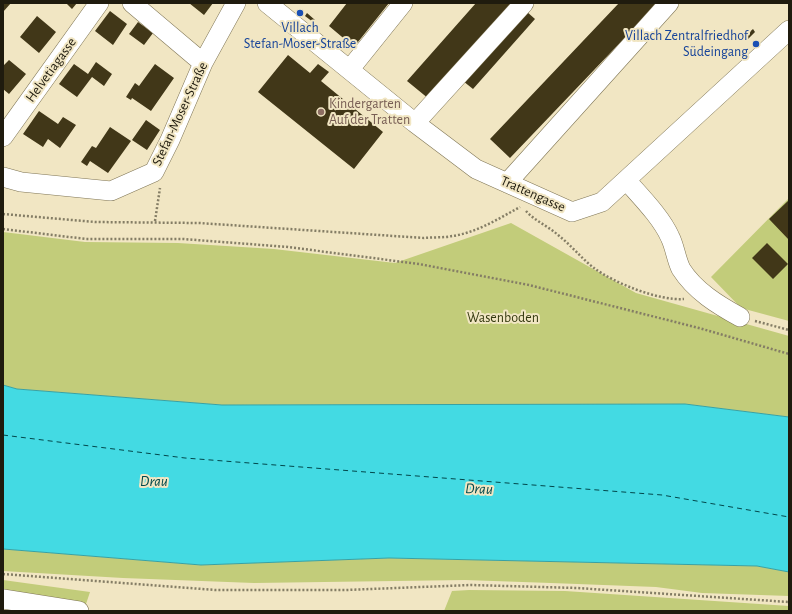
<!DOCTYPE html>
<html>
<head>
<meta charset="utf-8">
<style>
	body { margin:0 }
	#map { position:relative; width:792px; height:614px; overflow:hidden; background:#f1e6c3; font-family:"Alegreya Sans",sans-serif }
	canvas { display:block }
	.frame { position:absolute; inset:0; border:4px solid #1f1b0e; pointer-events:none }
</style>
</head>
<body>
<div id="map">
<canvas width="792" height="614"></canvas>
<div class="frame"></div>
</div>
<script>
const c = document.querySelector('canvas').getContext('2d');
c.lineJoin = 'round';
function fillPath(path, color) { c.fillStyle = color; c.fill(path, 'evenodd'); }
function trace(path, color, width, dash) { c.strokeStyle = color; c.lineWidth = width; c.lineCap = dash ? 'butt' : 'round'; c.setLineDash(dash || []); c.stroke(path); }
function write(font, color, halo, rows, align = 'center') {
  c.font = font + ' "Alegreya Sans",sans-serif'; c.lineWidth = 4; c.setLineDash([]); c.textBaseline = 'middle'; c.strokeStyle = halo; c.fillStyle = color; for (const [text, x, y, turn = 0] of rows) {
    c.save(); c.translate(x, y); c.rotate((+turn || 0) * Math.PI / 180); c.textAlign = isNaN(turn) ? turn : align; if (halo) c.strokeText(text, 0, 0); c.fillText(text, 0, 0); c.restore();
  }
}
fillPath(new Path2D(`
	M789 198V321L741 308 711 277Z
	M511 223 636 293 789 336V417L685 404 222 405 17 389 3 385V232L85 242 178 243 274 249 395 263Z
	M3 549 201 565 389 558 757 566 789 572V596L702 593 656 587 551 583 465 580 254 583 123 578 3 571Z
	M3 580 90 592 85 607 3 595Z
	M469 590 565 591 789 606V611H444L452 591Z`), '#c2cc7a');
const water = new Path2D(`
	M3 385 17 389 222 405 685 404 789 417V572L757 566 389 558 201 565 3 549Z`);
fillPath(water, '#43dae3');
trace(water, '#38a1a3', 1);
trace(new Path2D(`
	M3 435 185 458 662 495 789 517`), '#01474b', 1, [5, 4]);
fillPath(new Path2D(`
	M3 3H11L3 12Z
	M66 3H77L72 9Z
	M189 3H213L204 15Z
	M347 3H389L354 47 329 26Z
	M476 3H514L429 99 407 81Z
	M619 3H658L510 158 490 139Z
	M110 11 127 24 113 45 95 31Z
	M526 11 535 19 473 89 463 81Z
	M307 13 315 20 313 22 305 16Z
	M37 16 56 32 39 53 20 37Z
	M138 22 153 33 144 45 129 34Z
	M753 29 755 32 748 39 745 36Z
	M288 55 310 73 318 64 329 72 321 81 383 132 354 169 258 92Z
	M9 60 26 74 9 94 3 89V66Z
	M96 62 112 74 104 86 92 77 77 97 59 84 74 64 88 74Z
	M155 64 174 78 151 111 132 98 131 100 126 97 135 83 139 86Z
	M39 111 58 124 63 117 76 125 60 148 48 139 43 147 23 134Z
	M146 120 160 130 147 150 132 140Z
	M110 127 131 141 108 173 90 161 87 166 81 162 92 146 96 148Z
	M789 200V240L769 219Z
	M767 243 788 264 773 279 752 258Z`), '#413718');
const minor = new Path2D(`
	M132 3 203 63
	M267 3 415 123 476 169 572 212 602 202 789 30
	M350 69 403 3
	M415 123 524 3
	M3 137 99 3
	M3 177 21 182 111 191 154 172 170 140 203 63 236 3
	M627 181C641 197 661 217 670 237 675 247 676 259 681 269 695 291 718 305 740 317
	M507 183 669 3
	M3 599 79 611`);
trace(minor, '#7f7555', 20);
trace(new Path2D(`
	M526 211C535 221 548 226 558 235 571 245 581 258 594 268 614 283 659 301 684 299
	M3 214 95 222 199 223 424 238C433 237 443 238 452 236 476 233 498 219 520 207
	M155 221 160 188
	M3 229 86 239H183L288 247 419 264 529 285 699 328 789 354
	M755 321 789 330
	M3 574 216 590H346L471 585 577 588 789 602`), '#847d65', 2.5, [2, 2]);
trace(minor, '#fff', 19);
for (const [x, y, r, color] of [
	[300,13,4,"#1a4fb4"],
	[756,44,4,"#1a4fb4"],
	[321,112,4,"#8d6e63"]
]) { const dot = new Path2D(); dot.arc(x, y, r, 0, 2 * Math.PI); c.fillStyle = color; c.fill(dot); trace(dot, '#f1e6c3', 1.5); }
write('14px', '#164399', '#f1e6c3', [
	["Villach",300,28],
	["Stefan-Moser-Straße",300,44],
	["Villach Zentralfriedhof",748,36,"right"],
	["Südeingang",748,52,"right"]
]);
write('14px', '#1f1b0e', '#f1e6c3', [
	["Helvetiagasse",51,70,-54],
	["Stefan-Moser-Straße",180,114,-65],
	["Trattengasse",533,194,24]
]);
write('14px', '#785e54', '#f1e6c3', [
	["Kindergarten",329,104],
	["Auf der Tratten",329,120]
], 'left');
write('14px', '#363a11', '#f1e6c3', [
	["Wasenboden",503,318]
]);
write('italic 15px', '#01474b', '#f1e6c3', [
	["Drau",154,481],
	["Drau",479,489,2]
]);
</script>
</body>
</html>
